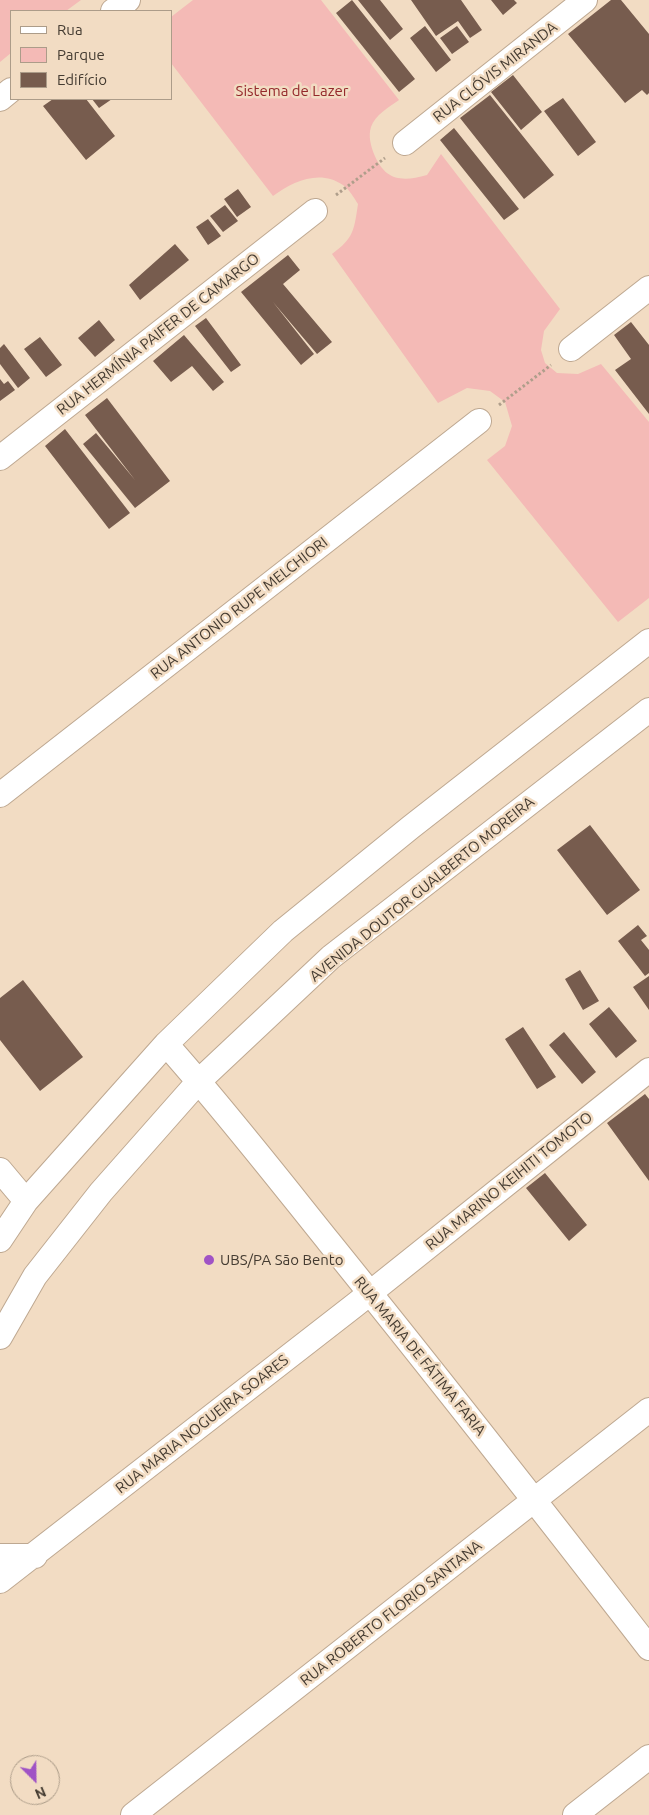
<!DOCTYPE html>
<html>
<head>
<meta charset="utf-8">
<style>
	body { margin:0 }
	#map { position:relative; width:649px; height:1815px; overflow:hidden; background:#f2dcc3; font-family:Ubuntu,sans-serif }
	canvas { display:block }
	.legend { position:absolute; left:10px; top:10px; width:162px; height:90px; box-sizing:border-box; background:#f2dcc3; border:1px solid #ac9c89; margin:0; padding:6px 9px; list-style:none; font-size:15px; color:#443b31 }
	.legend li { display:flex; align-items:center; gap:10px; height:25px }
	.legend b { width:25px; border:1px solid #ac9c89 }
	.north { position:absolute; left:10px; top:1755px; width:50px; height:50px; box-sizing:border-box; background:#f2dcc3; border:1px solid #ac9c89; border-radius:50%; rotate:157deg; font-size:14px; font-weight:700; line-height:20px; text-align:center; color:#443b31 }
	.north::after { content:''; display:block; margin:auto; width:18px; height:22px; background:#a053c5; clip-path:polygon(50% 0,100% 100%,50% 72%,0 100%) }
</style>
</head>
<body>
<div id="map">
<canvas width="649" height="1815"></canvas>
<ul class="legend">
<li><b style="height:6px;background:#fff"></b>Rua</li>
<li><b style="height:14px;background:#f4bab6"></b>Parque</li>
<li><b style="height:14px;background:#775c4e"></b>Edifício</li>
</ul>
<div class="north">N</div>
</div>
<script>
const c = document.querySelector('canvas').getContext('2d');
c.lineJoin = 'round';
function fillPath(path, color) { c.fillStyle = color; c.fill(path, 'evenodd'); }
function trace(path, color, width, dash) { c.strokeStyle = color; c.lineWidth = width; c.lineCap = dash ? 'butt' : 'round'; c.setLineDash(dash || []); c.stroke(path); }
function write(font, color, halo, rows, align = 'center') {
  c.font = font + ' Ubuntu,sans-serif'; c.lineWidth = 5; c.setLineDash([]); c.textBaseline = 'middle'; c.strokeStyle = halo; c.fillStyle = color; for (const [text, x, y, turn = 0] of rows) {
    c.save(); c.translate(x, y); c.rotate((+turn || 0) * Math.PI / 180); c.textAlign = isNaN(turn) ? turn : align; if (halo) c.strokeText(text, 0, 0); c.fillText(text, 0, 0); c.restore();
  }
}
fillPath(new Path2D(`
	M0 0H81L66 11H11V53L0 62Z
	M193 0H321L399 100C389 107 375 115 371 127 368 136 371 146 374 154 385 181 402 182 427 175L441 154 560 309 544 331 541 350 545 363 557 373 578 374 601 364 649 422V598L618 622 487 460 505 446 512 426 505 402 490 391 467 388 438 403 332 254C354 238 354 230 358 204 354 198 349 189 343 185 320 169 293 181 273 196L171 63V17Z`), '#f4bab6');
fillPath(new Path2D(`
	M352 0 415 79 399 92 336 13Z
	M358 0H380L403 29 390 40Z
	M411 0H461L482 30 470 38 458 21 436 36Z
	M491 0H514L517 3 503 15Z
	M611 0H621L649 34V93L647 95 642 90 625 103 568 34Z
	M425 26 451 60 436 72 410 38Z
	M457 26 469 42 452 54 440 38Z
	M513 75 542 112 521 130 491 92Z
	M490 95 554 175 524 199 460 118Z
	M563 98 596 142 578 156 544 111Z
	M53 99H86L115 136 86 160 43 106Z
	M92 99H112L99 108Z
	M454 128 519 209 504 220 440 140Z
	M238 189 251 207 237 217 224 199Z
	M225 205 238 221 223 232 210 216Z
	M208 219 221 236 208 245 196 227Z
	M175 244 189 260 140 300 129 285Z
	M288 255 300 270 283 284 332 342 317 354 273 302 314 354 301 365 241 292Z
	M206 318 241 365 231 372 195 326Z
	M99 320 115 340 95 357 78 338Z
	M631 322 649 345V414L615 370 631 359 614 335Z
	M184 335 224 382 213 391 192 366 171 382 153 361Z
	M40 337 62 365 46 377 24 349Z
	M4 344 30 378 18 388 0 364V348Z
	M0 379 4 384 8 381 15 390 0 401Z
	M107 398 170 481 135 508 83 444 96 433 135 480 85 415Z
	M65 429 130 513 109 529 45 446Z
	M590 825 640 890 607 915 557 850Z
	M638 925 647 936 641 940 649 950V973L645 976 618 941Z
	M580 970 599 1001 583 1010 565 979Z
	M649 976V1010L633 987Z
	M23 980 83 1057 40 1091 0 1040V998Z
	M609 1007 637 1041 616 1058 589 1024Z
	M523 1027 556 1077 537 1089 505 1039Z
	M564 1032 596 1072 582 1084 549 1045Z
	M645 1094 649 1099V1181L607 1123Z
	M545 1173 587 1225 569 1241 526 1188Z`), '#775c4e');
const street = new Path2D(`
	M113 11 128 0
	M0 99 11 90
	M405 143 585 0
	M571 349 649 288
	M0 458 315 211
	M0 795 479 421
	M166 1044C223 1108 276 1176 329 1242 437 1376 544 1512 649 1648
	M0 1170 26 1201
	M0 1240 26 1201 166 1044 283 931 411 827 649 641
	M0 1337 35 1276 101 1192 199 1081 331 957 649 710
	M0 1556H35
	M0 1581 355 1305 649 1070
	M133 1815 649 1410
	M575 1815 649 1757`);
trace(street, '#bea891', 26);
trace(new Path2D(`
	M336 195 385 158
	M499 405 551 365`), '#af9e8b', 3, [2.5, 2.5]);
trace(street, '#fff', 24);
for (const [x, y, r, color] of [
	[209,1260,6,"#a053c5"]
]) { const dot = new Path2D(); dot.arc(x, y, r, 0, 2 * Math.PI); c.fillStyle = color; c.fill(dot); trace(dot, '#f2dcc3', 2); }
write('15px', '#443b31', '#f2dcc3', [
	["RUA CLÓVIS MIRANDA",495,72,-38],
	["RUA HERMÍNIA PAIFER DE CAMARGO",158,334,-38],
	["RUA ANTONIO RUPE MELCHIORI",239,608,-38],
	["AVENIDA DOUTOR GUALBERTO MOREIRA",422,889,-39],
	["RUA MARINO KEIHITI TOMOTO",509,1181,-39],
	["RUA MARIA DE FÁTIMA FARIA",420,1356,51],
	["RUA MARIA NOGUEIRA SOARES",202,1424,-38],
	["RUA ROBERTO FLORIO SANTANA",391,1613,-38]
]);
write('15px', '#94282b', '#f2dcc3', [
	["Sistema de Lazer",292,91]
]);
write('15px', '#443b31', '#f2dcc3', [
	["UBS/PA São Bento",220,1260]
], 'left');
</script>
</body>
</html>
